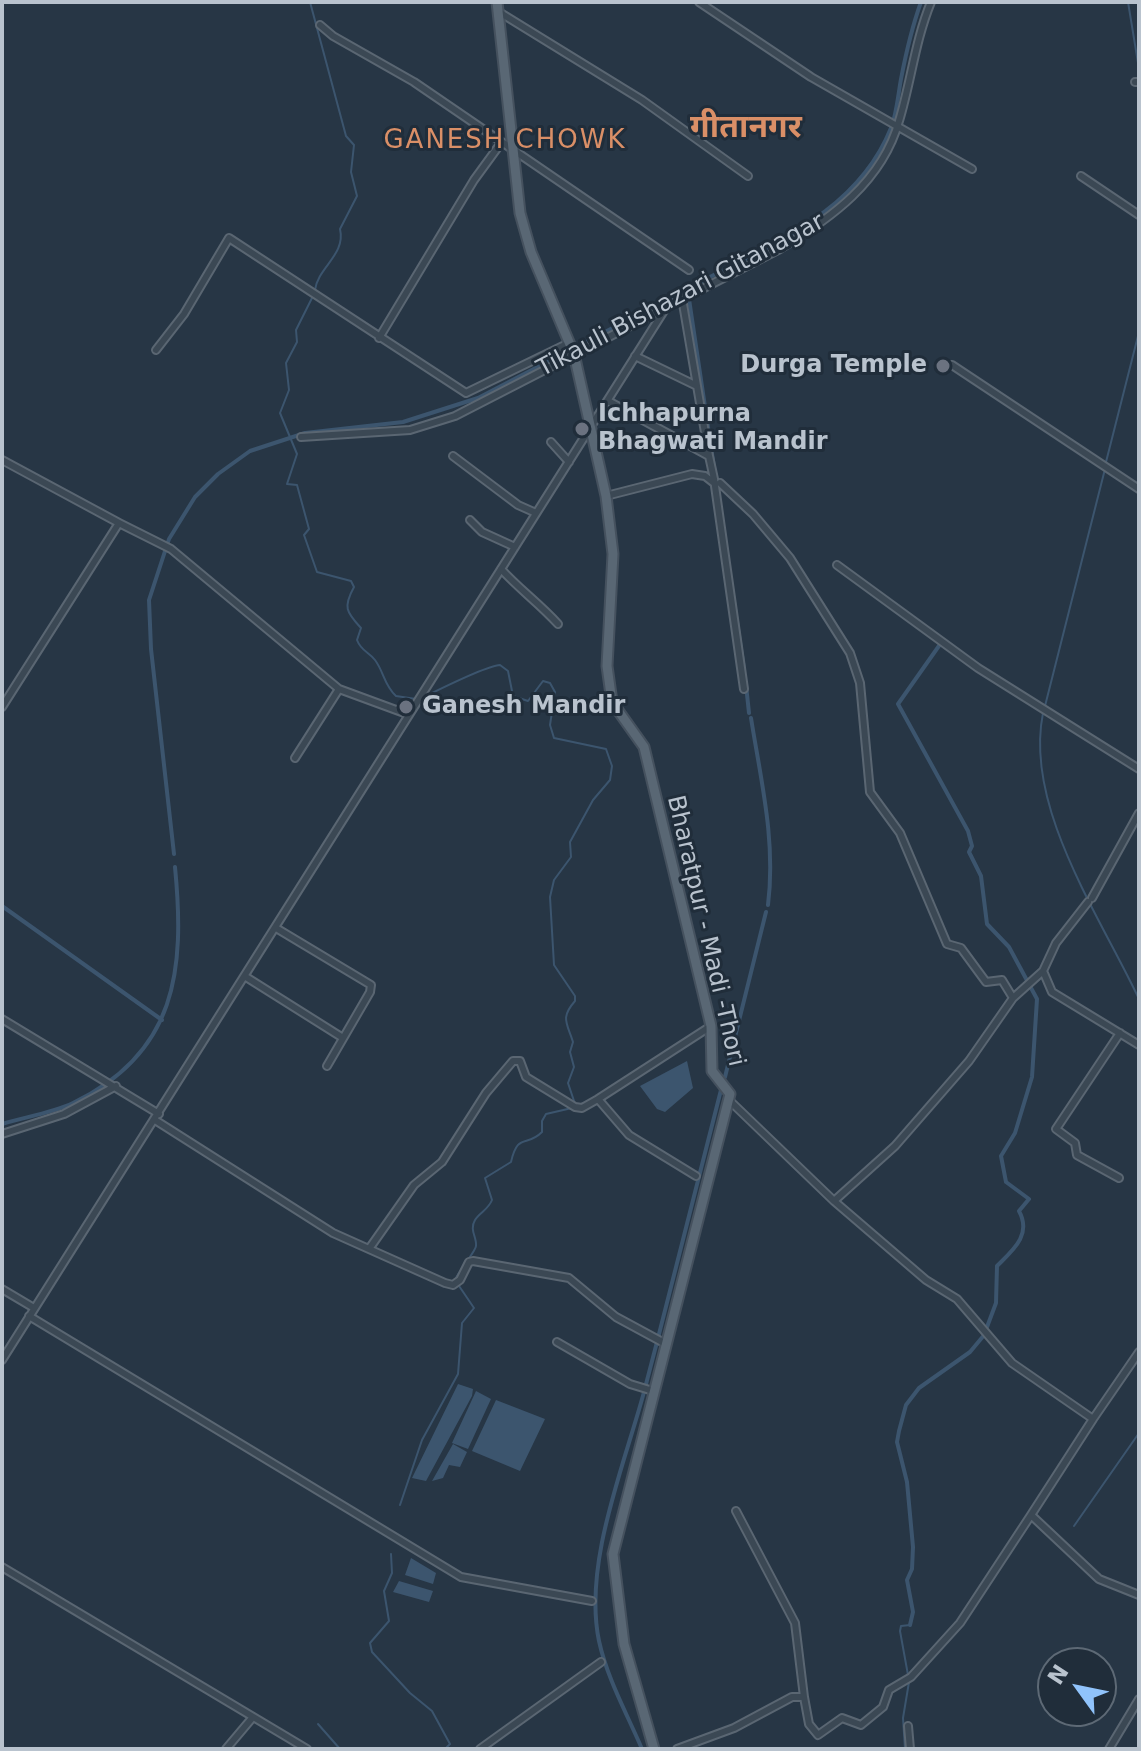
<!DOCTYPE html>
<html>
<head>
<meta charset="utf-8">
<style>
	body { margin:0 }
	#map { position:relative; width:1141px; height:1751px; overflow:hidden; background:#273645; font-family:"DejaVu Sans",sans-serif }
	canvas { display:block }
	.frame { position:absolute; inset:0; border:4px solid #b9c3ce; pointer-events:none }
	.north { position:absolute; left:1037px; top:1647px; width:80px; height:80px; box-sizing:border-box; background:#202d3a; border:2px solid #5d6975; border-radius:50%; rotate:303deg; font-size:22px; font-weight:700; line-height:32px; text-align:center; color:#b9c3ce }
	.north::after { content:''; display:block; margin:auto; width:28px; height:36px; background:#90c3fb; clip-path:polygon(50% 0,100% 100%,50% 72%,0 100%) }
</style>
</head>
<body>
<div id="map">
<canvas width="1141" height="1751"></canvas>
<div class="frame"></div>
<div class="north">N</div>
</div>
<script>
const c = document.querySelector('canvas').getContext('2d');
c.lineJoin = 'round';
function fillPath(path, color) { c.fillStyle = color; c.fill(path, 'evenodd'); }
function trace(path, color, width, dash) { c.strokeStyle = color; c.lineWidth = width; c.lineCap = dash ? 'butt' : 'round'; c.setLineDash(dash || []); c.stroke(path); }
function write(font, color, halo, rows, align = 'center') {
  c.font = font + ' "DejaVu Sans","Noto Sans Devanagari",sans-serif'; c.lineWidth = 6; c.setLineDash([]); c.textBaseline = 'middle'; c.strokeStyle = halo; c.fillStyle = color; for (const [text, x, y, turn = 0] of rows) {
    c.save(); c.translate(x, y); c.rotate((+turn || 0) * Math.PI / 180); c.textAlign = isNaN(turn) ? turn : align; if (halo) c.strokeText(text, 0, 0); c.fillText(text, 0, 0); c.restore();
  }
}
fillPath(new Path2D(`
	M687 1061 693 1088 665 1112 657 1109 640 1086Z
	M458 1384 473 1389 472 1396 426 1481 412 1478Z
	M476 1391 491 1399 468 1449 452 1443Z
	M496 1400 545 1419 520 1471 472 1451Z
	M453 1444 467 1452 460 1467 449 1465 443 1478 432 1481Z
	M411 1558 436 1573 433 1584 405 1575Z
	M399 1581 433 1591 429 1602 393 1592Z`), '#3c556e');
trace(new Path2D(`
	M310 2 346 136 354 145 351 172 357 196 340 229C346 255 318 267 315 290
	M1128 2 1139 69
	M313 296 296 330 297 342 286 363 289 390 280 413 297 454 287 484 297 485 309 529 304 535 317 572 351 581 354 587C343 607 346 612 361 628L357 640C361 651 369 652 375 660 384 672 384 685 396 696L416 699
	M1106 462 1139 332
	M422 698C438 690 486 666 500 665L508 671 513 696 528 701 543 681 550 683 555 692 550 725 554 738 606 749 612 766 610 780 593 800 570 842 571 857 554 880 550 897 554 965 575 996V1001C560 1018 567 1023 573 1042L570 1052 574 1067 568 1083 575 1104
	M1045 706 1105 469
	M1043 713C1024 807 1100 916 1139 999
	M400 1505 422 1440 458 1374 462 1323 474 1308 455 1280C459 1270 476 1251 476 1246 477 1237 469 1230 475 1220 480 1212 488 1210 492 1200L485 1178 511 1162C518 1132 526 1148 542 1132V1121L546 1114 572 1108
	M1074 1526 1139 1433
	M391 1554 392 1573 384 1591 389 1621 370 1643 372 1652 410 1693 432 1711 450 1744 445 1749
	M908 1675 900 1631 901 1626 910 1625
	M318 1724 340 1749
	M905 1749 903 1718 909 1682`), '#3c556e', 2);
trace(new Path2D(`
	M710 277C781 240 859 208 891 128 897 113 898 95 901 79 906 53 912 27 921 2
	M689 299 744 669
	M941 643 898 704 968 831 972 846 969 852 981 876 987 924 1009 947 1037 999 1032 1077 1015 1133 1001 1156 1006 1182 1029 1199 1019 1211C1032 1235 1013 1250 997 1266L996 1303 987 1327
	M746 685 749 713
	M751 718C761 781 776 841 768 905
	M174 854 151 649 149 600 169 539 195 497 218 474 250 451 305 433 403 422 478 398 701 282
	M2 906 162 1020
	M725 1077 766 912
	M2 1124C25 1117 52 1113 73 1103 177 1053 185 970 175 867
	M658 1338 722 1086
	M645 1388 657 1342
	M910 1625 913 1612 907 1580 912 1569 913 1547 907 1482 897 1442 899 1431 906 1405 919 1388 970 1352 985 1334
	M642 1749C627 1714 607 1678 599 1641 583 1564 624 1466 644 1392`), '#3c556e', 4);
const minor = new Path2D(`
	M699 2 811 77 972 169
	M499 12 642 100 748 176
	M320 25 333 36 414 82 689 270
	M1135 82H1139
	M1081 176 1139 215
	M682 298 709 456
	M379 338 474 180 501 143
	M156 350 184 314 229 238 466 393 569 343
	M635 356 697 386
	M952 365 1139 489
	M608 401 709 456 714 479
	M301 437 410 430 455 416 780 249C831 218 882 182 899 121 911 82 915 41 931 2
	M551 442 569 462
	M453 456 518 505 536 513
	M2 460 119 523 2 707
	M714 479 744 689
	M720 483 753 514 790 558 850 653 860 683 870 792 900 833 947 944 961 948 986 982 1002 980 1013 998 1043 971 1052 992 1139 1045
	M606 496 692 474 705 476 714 483
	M470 520 482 532 515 547
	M119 523 171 549 339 689 407 714
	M837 565 978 668 1139 769
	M501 569C519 589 539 603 558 624
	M295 758 339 689
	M1092 898 1139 813
	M276 928 371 985 370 992 327 1066
	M1043 971 1056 943 1088 902
	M246 977 343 1038
	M2 1019 159 1114
	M730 1101 834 1201 926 1280 957 1299 1012 1363 1093 1419 1139 1352
	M155 1120 333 1233 445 1283 453 1285 460 1280 469 1262 473 1261 569 1278 616 1317 666 1344
	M2 1134 64 1114 116 1086
	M696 1176 629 1135 598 1099 711 1026
	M1119 1178 1077 1155 1075 1143 1056 1129 1120 1033
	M834 1201 895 1146 969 1061 1013 998
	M369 1249 414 1185 442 1162 486 1093 513 1061H520L526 1077 575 1107 582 1108 598 1099
	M2 1289 34 1308
	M29 1316 461 1577 592 1601
	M557 1342 630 1384 653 1391
	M2 1360 667 306
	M1093 1419 1031 1515 1099 1579 1139 1595
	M736 1511 795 1623 804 1697
	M2 1567 307 1749
	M908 1726 910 1749
	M226 1749 253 1717
	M480 1749 601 1662
	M677 1749 734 1728 792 1697H804L809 1724 818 1735 842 1718 861 1725 883 1707 889 1690 911 1677 960 1623 1031 1515
	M1109 1749 1139 1699`);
const major = new Path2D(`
	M497 2 520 213 531 252 574 354 606 496 613 554 607 666 612 702 644 747 711 1026 712 1071 730 1094 613 1554 624 1644 654 1749`);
trace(minor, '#5a6672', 10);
trace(major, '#45515e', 13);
trace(minor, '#3b4854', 6);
trace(major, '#596774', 9);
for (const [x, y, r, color] of [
	[943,366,8,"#6b7280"],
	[582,429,8,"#6b7280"],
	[406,707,8,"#6b7280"]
]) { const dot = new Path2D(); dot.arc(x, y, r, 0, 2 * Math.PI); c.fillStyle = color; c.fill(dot); trace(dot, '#202d3a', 3); }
write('24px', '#b9c3ce', '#202d3a', [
	["Tikauli Bishazari Gitanagar",681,296,-28],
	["Bharatpur - Madi -Thori",705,931,77]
]);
write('bold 24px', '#b9c3ce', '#202d3a', [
	["Durga Temple",927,366,"right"],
	["Ichhapurna",598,415],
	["Bhagwati Mandir",598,443],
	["Ganesh Mandir",422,707]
], 'left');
c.letterSpacing = '2px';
write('26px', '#da8f67', '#202d3a', [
	["GANESH CHOWK",505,141]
]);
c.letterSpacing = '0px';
write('bold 32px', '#da8f67', '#202d3a', [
	["गीतानगर",746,129]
]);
</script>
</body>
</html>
